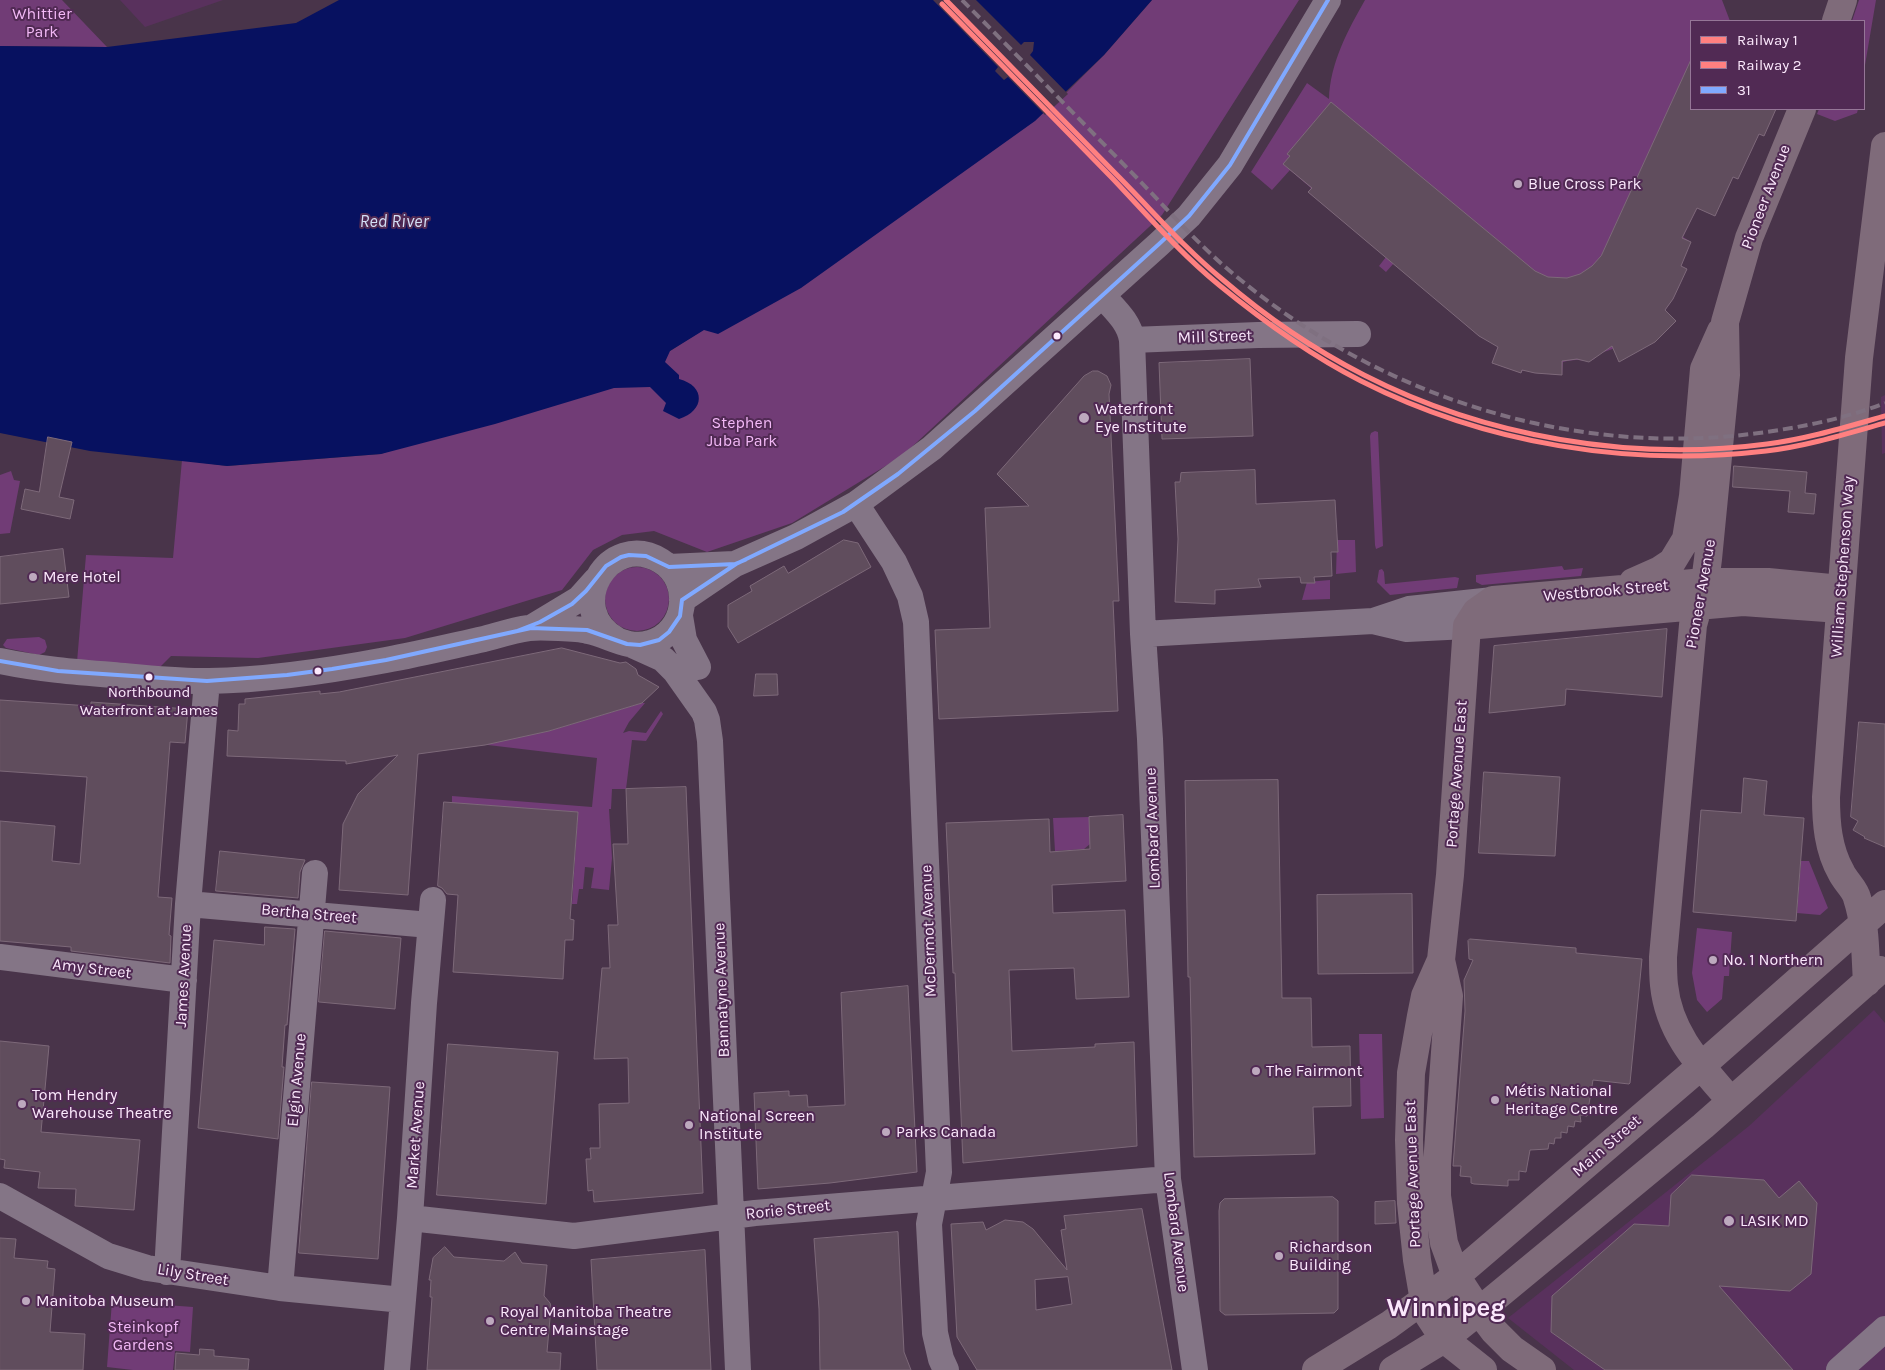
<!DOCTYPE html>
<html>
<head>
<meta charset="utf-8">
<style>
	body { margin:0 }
	#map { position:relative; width:1885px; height:1370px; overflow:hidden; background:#49344a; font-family:Karla,sans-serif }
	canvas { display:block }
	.legend { position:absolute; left:1690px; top:20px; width:175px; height:90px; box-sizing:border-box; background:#512a54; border:1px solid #957697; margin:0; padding:6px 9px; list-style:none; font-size:15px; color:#fbe8fc }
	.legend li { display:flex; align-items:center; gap:10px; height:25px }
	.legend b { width:25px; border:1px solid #957697 }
</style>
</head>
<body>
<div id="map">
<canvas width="1885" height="1370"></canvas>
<ul class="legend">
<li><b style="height:6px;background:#ff8080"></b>Railway 1</li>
<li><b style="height:6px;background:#ff8080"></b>Railway 2</li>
<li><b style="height:6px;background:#80a9ff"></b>31</li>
</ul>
</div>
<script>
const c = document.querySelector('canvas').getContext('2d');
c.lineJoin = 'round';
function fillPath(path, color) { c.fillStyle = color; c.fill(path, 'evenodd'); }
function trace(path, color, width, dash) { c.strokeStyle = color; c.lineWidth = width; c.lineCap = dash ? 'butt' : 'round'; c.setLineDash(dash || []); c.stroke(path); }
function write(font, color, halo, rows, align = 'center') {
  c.font = font + ' Karla,sans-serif'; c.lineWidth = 4; c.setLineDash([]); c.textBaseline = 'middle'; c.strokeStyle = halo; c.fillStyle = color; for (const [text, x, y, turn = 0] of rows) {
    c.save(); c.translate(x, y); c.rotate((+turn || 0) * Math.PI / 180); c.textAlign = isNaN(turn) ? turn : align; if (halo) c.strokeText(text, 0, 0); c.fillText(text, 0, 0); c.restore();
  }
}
fillPath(new Path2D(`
	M120 0H223L145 27Z
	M1885 395V453L1882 454 1881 397Z
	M1874 1010 1885 1023V1370H1574L1508 1318 1749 1126Z`), '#59315d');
fillPath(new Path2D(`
	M0 0H62L107 47 0 46Z
	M1152 0H1299L1162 215 902 456 792 523 707 552 654 531 622 535 593 550 562 590 405 638 258 658 171 656 160 667 77 662 86 555 173 558 182 460 227 466 381 454 670 351 1056 103 1104 55Z
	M1365 0H1722L1730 21H1691V109H1776L1764 136 1759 134 1738 179 1733 177 1715 216 1697 208 1683 237 1691 242 1681 266 1687 269 1673 299 1665 310 1624 345 1598 354C1592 365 1585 359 1576 360 1571 360 1567 361 1563 362L1562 375 1535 373 1523 370 1521 373 1492 363 1498 346 1479 336 1394 263 1386 272 1379 266 1386 257 1308 192 1311 188 1290 170 1272 190 1251 172 1307 83 1329 99C1330 63 1348 30 1365 0Z
	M1859 0H1876L1864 71V21H1852Z
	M1819 109H1858L1857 113 1835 121 1817 114Z
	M1375 431 1378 432 1383 546 1376 549 1375 545 1370 436 1371 433Z
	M11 471 14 480 20 481 10 533 0 534V475Z
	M1337 540H1355L1356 572 1336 574Z
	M1562 566 1564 570 1583 568 1581 576 1482 585 1476 582V575Z
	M605 599a32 32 0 1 1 64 0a32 32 0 1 1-64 0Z
	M1382 569 1384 572 1385 584 1455 577 1459 578 1457 588 1390 595 1377 582 1379 570Z
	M1330 580V599L1302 600 1307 582Z
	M39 637 45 640 47 647 45 652 39 655 6 648 3 645 7 639Z
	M642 703H645L629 722 623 733 629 731 646 733 661 711 663 714 646 741 632 740 626 789H612L611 809H609L612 858 609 890 591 888 594 868 585 867 583 889H579L577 904H572L578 812 452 803V796L592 807 597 758 488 745V743L549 731Z
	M1089 817 1090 844 1084 849 1055 851 1053 818Z
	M1801 861H1809L1828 908 1820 915 1797 913Z
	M1697 928 1732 932 1729 976H1724L1722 999 1707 1012 1697 1000 1692 973Z
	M1359 1034H1382L1384 1118 1361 1119Z
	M112 1301 193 1307 190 1352 175 1351 173 1370H133L107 1367Z`), '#713c76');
fillPath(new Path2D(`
	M339 0H1152L1104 55 1035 121 801 288 718 334 704 330 670 351 665 362 679 375V379C706 386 705 411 679 419L663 411 666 403 650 387 614 388 495 424 381 454 227 466 90 451 0 433V46L107 47 296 23Z`), '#071160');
fillPath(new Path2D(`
	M933 0H976L1021 45 1024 42H1034L1033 51 1030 55 1068 94 1045 115 1008 77 1004 80 995 71 998 67Z`), '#49344a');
const building = new Path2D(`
	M1691 60V109H1776L1764 136 1759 134 1738 179 1733 177 1715 216 1697 208 1682 238 1691 242 1681 266 1687 269 1673 299 1665 310 1676 321 1655 342 1619 362 1612 346 1589 362 1577 359 1562 361V375L1535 373 1522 370 1521 373 1492 363 1498 347 1479 336 1308 192 1312 188 1283 164 1290 156 1287 154 1331 102 1535 271 1548 277 1567 278 1580 274 1592 266 1601 256Z
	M1250 359 1253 436 1162 439 1159 363Z
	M1093 371H1098L1107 376 1111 385 1109 394 1119 601H1113L1118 711 939 719 935 630 990 628 985 508 1029 506 997 474 1084 376Z
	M48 437 72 442 59 497 74 500 70 519 21 509 25 489 39 492Z
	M1734 466 1807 472 1805 493 1816 494 1814 514 1788 512 1790 491 1733 487Z
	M1255 470 1256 504 1335 500 1338 552H1331L1332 576 1314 577 1315 583H1301L1300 577 1258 579 1261 587 1215 590V604L1175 602 1178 539 1175 482H1180L1181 473Z
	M844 540 858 543 871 567 738 643 728 627V605L752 591 750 586 784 566 788 573Z
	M63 549 69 597 0 604V557Z
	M1667 629 1662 697 1566 689 1565 705 1489 713 1494 646Z
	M562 648 620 663 626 662 636 669 638 675 659 687 642 703 549 731 485 745 418 754 408 895 339 890 343 824 358 794 398 755 346 764V761L227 756 228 730 238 731 239 704H245V699L320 691V694L339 692Z
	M756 674H777L778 695 754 696Z
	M0 700 91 706V702L188 709 185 743 170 742 158 897 172 898 169 935 171 936 170 963 71 951V947L0 941V821L55 826 52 861 80 864 87 777 0 771Z
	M1859 722 1885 724V847L1864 838 1865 837 1853 830 1858 821 1851 817Z
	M1484 772 1560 777 1555 856 1479 853Z
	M1744 778 1767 781 1764 815 1804 818 1796 921 1693 912 1701 810 1741 813Z
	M1278 780 1282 998H1311L1312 1047 1350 1046 1351 1106 1313 1107 1315 1154 1194 1157 1190 977H1188L1185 781Z
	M686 787 703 1193 594 1202 593 1190 588 1191 586 1159H591L590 1148H600L599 1104 629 1103 628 1058 594 1059 602 968H610L608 925H618L613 844H628L626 789Z
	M444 802 578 812 570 919 574 920 573 940H565L563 979 453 972 458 895 447 894 442 888 438 886Z
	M1123 815 1126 881 1052 885 1053 913 1125 910 1129 997 1076 999 1074 968 1009 970 1012 1051 1095 1047V1044L1134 1042 1137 1146 963 1163 955 973H953L946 823 1049 819 1050 852 1090 849 1089 817Z
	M220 851 305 860 300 872 298 898 216 891Z
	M1412 894 1413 973 1318 974 1317 895Z
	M265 927 295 929 287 1025H285L282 1067H284L278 1139 198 1128 214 940 264 945Z
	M325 931 401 938 395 1009 319 1002Z
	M1470 939 1576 948V953L1642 959 1630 1083 1629 1084 1593 1080 1587 1116 1580 1115 1581 1122 1575 1121 1574 1127 1568 1126 1567 1133 1561 1132V1138H1555L1554 1144 1549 1143 1548 1149 1530 1150 1526 1172 1519 1171V1180H1508V1186L1474 1184 1471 1183V1177L1460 1176 1461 1166H1453L1465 1011 1464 980 1473 960 1469 959 1468 941Z
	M908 986 917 1172 830 1183 758 1189 754 1093 789 1091V1096L807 1095 808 1107 845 1105 841 993Z
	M0 1041 49 1046 41 1132 140 1140 134 1210 75 1206 76 1189 38 1188 40 1172 4 1168 5 1160 0 1159Z
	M448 1044 558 1052 546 1204 437 1195Z
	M312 1082 390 1087 378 1259 299 1253Z
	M1692 1175 1764 1180 1779 1198 1799 1181 1817 1203 1811 1274 1790 1291 1719 1286 1793 1370H1605L1551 1332 1552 1296 1634 1224 1669 1226 1671 1195Z
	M1333 1197 1338 1201V1309L1334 1313 1225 1315 1220 1311 1219 1211 1220 1203 1224 1199Z
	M1395 1201 1396 1223 1375 1224V1202Z
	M1142 1209 1172 1370H977L957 1337 951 1224 983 1222 986 1230 1005 1220 1023 1222 1033 1229 1067 1270 1061 1230 1066 1229 1064 1216ZM1068 1277 1072 1304 1036 1310 1035 1280Z
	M898 1232 904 1352 911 1370H820L819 1309 814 1239Z
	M0 1238 16 1239 14 1258 48 1261 47 1268 55 1269 50 1332 85 1334 83 1370H0Z
	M445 1247 454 1257 504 1261 515 1252 522 1263 547 1265 544 1296 550 1303 551 1307 547 1352 561 1353 560 1370H427L432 1297H430L431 1280H429L433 1258Z
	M705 1250 711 1370H597L591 1260Z
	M200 1349 214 1350V1356L249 1359 248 1370H175L176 1353 199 1355Z`);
fillPath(building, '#604d5d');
trace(building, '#7d6979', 1);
trace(new Path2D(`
	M1102 295C1114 309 1129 321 1132 340L1143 634 1150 739 1168 1179 1195 1370
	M1132 340 1258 335 1358 334
	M856 504 894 562 910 596 916 622 939 1172 929 1224 935 1333 941 1359 946 1370
	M669 567 734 564
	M682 600 735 564 796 537 856 504 932 448 1159 244 1189 216 1230 165 1328 0
	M680 616 684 640 698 667
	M1373 621 1407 629 1467 626
	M531 628 579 599 596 580
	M1143 634 1373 621 1409 609 1493 600
	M632 645 663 659 675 671 704 712 707 720 710 741 738 1370
	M0 661C38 669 75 672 113 675 145 678 177 682 209 681 268 680 328 671 386 660 419 654 452 646 484 639 499 635 514 630 529 628 539 627 578 628 588 631 609 635 628 650 650 643 687 633 694 581 661 561 608 529 562 610 617 640
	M188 904 430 925
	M0 957 184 980
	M0 1196 108 1256 147 1268 280 1288 403 1300
	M410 1218 574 1236 755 1213 1168 1179
	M167 1272 188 904 207 681
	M280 1288 315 873
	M397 1370 410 1218 424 1003 433 900
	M1839 1370 1885 1329`), '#847586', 26);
trace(new Path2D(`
	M1836 21 1843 0
	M1633 582 1660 570 1672 562 1686 539 1693 496 1704 369 1721 331
	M1467 626 1743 602 1840 609
	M1441 960 1449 996 1437 1165V1196L1444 1243 1456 1276 1479 1311 1494 1331 1512 1349 1542 1370
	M1867 982C1865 954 1866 925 1857 898 1855 889 1845 881 1841 872 1828 849 1826 823 1826 797L1859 358 1885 146
	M1731 1101C1700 1065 1669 1034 1664 985 1663 976 1663 966 1663 957L1693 625 1705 582 1708 559 1726 375 1725 322 1749 238 1802 109
	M1316 1370 1389 1325 1456 1276 1701 1066 1885 904
	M1393 1370 1444 1339 1479 1311 1703 1126 1880 970
	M1483 1370 1444 1339 1429 1316 1424 1301 1417 1260 1411 1203 1409 1140 1411 1073 1421 1016 1425 996 1441 960 1450 875 1467 626 1476 612 1493 600 1705 582H1768L1841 589`), '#7f6b7a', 28);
trace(new Path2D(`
	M962 0C1021 59 1079 119 1137 178 1171 213 1204 251 1242 281 1385 398 1574 458 1759 433 1802 427 1844 419 1885 403`), '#7f7080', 4, [10, 5]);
trace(new Path2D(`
	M517 631 540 622 572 604 586 591 606 566 621 557 629 555 646 556 669 567 735 564 745 560
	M0 661 58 671 207 681 287 675 332 669 386 660 531 628 587 630 627 644 640 645 659 640 669 632 680 616 682 600 736 564 843 512 898 474 975 411 1159 244 1189 216 1230 165 1328 0`), '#80a9ff', 4);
trace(new Path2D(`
	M946 0C1003 58 1060 116 1116 174 1151 209 1184 248 1222 279 1265 316 1313 349 1364 375 1485 437 1632 462 1767 444 1807 439 1846 427 1885 416`), '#ff8080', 5);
trace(new Path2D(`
	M942 4C999 62 1056 121 1113 179 1147 215 1180 253 1219 285 1263 321 1310 355 1361 381 1485 444 1629 467 1766 451 1807 446 1846 434 1885 423`), '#ff8080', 5);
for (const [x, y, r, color] of [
	[1518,184,5,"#bda9be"],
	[1057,336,4.5,"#fbe8fc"],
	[1084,418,6,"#bda9be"],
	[33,577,5,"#bda9be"],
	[318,671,4.5,"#fbe8fc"],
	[149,677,4.5,"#fbe8fc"],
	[1713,960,5,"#bda9be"],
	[1256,1071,5,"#bda9be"],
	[1495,1100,5,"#bda9be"],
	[22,1104,5,"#bda9be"],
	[689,1125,5,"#bda9be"],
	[886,1132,5,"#bda9be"],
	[1729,1221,6,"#bda9be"],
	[1279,1256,5,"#bda9be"],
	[26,1301,5,"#bda9be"],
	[490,1321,5,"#bda9be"]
]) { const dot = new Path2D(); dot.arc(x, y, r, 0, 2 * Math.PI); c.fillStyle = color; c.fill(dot); trace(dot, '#512a54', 2); }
write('15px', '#fbe8fc', '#512a54', [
	["Northbound",149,693],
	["Waterfront at James",149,711]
]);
write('16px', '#f3b9f7', '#512a54', [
	["Whittier",42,14],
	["Park",42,32],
	["Stephen",742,423],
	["Juba Park",742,441],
	["Steinkopf",143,1327],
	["Gardens",143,1345]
]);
write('16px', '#fbe8fc', '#512a54', [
	["Blue Cross Park",1528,184],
	["Waterfront",1095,409],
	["Eye Institute",1095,427],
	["Mere Hotel",43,577],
	["No. 1 Northern",1723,960],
	["The Fairmont",1266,1071],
	["Métis National",1505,1091],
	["Heritage Centre",1505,1109],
	["Tom Hendry",32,1095],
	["Warehouse Theatre",32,1113],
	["National Screen",699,1116],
	["Institute",699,1134],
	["Parks Canada",896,1132],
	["LASIK MD",1740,1221],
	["Richardson",1289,1247],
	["Building",1289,1265],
	["Manitoba Museum",36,1301],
	["Royal Manitoba Theatre",500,1312],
	["Centre Mainstage",500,1330]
], 'left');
write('16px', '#fbe8fc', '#512a54', [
	["Pioneer Avenue",1766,197,-69],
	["Mill Street",1215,337,-2],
	["William Stephenson Way",1843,567,-86],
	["Westbrook Street",1606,591,-5],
	["Pioneer Avenue",1701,594,-80],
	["Portage Avenue East",1457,774,-86],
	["Lombard Avenue",1153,828,-92],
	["Bertha Street",309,914,5],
	["McDermot Avenue",929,931,-92],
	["Amy Street",92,969,7],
	["James Avenue",184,976,-87],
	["Bannatyne Avenue",722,990,-92],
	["Elgin Avenue",297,1080,-85],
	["Market Avenue",416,1135,-86],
	["Main Street",1607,1146,-41],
	["Portage Avenue East",1413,1174,-92],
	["Rorie Street",788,1210,-6],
	["Lombard Avenue",1176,1232,83],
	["Lily Street",193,1275,9]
]);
write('italic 18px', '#d3dff6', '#512a54', [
	["Red River",394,222]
]);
write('bold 26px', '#fbe8fc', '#512a54', [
	["Winnipeg",1446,1309]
]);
</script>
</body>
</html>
